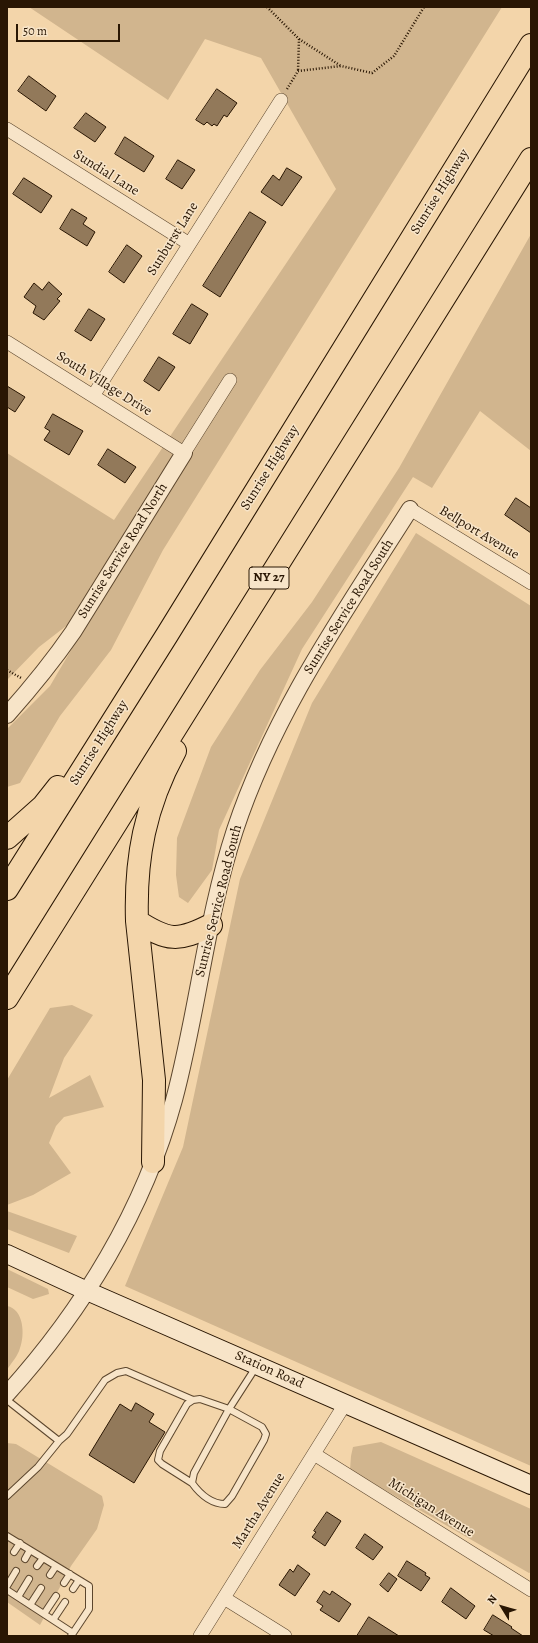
<!DOCTYPE html>
<html>
<head>
<meta charset="utf-8">
<style>
	body { margin:0 }
	#map { position:relative; width:538px; height:1643px; overflow:hidden; background:#f3d5aa; font-family:Alegreya,serif }
	canvas { display:block }
	.frame { position:absolute; inset:0; border:8px solid #291603; pointer-events:none }
	.north { position:absolute; left:482px; top:1587px; width:40px; height:40px; -webkit-text-stroke:3px #f7e4c8; paint-order:stroke; rotate:307deg; font-size:11px; font-weight:700; line-height:16px; text-align:center; color:#291603 }
	.north::after { content:''; display:block; margin:auto; width:14px; height:18px; background:#291603; clip-path:polygon(50% 0,100% 100%,50% 72%,0 100%) }
	.scale { position:absolute; left:16px; top:24px; width:104px; height:18px; box-sizing:border-box; border:2px solid #291603; border-top:0; padding-left:5px; font-size:12px; line-height:14px; white-space:nowrap; color:#291603; -webkit-text-stroke:3px #f7e4c8; paint-order:stroke }
</style>
</head>
<body>
<div id="map">
<canvas width="538" height="1643"></canvas>
<div class="frame"></div>
<div class="north">N</div>
<div class="scale">50 m</div>
</div>
<script>
const c = document.querySelector('canvas').getContext('2d');
c.lineJoin = 'round';
function fillPath(path, color) { c.fillStyle = color; c.fill(path, 'evenodd'); }
function trace(path, color, width, dash) { c.strokeStyle = color; c.lineWidth = width; c.lineCap = dash ? 'butt' : 'round'; c.setLineDash(dash || []); c.stroke(path); }
function write(font, color, halo, rows, align = 'center') {
  c.font = font + ' Alegreya,serif'; c.lineWidth = 3; c.setLineDash([]); c.textBaseline = 'middle'; c.strokeStyle = halo; c.fillStyle = color; for (const [text, x, y, turn = 0] of rows) {
    c.save(); c.translate(x, y); c.rotate((+turn || 0) * Math.PI / 180); c.textAlign = isNaN(turn) ? turn : align; if (halo) c.strokeText(text, 0, 0); c.fillText(text, 0, 0); c.restore();
  }
}
fillPath(new Path2D(`
	M29 7H502L163 550 111 650 60 716 20 783 7 787V729L50 686 101 599 39 647 7 680V453L114 520 336 189 261 58 205 39 168 100Z
	M531 234V451L480 411 432 488 413 477 302 649 219 830 212 870 188 903 179 897 176 875 177 838 211 747 260 670 312 602 399 468Z
	M416 533 531 606V1466L125 1286 183 1147 240 879 312 703Z
	M72 1005 93 1015 64 1058 49 1098 90 1075 104 1107 64 1117 56 1126 49 1143 71 1173 33 1195 7 1205V1080L50 1008Z
	M7 1211 77 1236 69 1253 7 1229Z
	M7 1269 48 1289 49 1294 33 1299 7 1287Z
	M7 1306C24 1309 25 1335 20 1348 18 1356 11 1363 7 1370Z
	M381 1442 531 1509V1572L529 1573 350 1470 351 1456 353 1447Z
	M7 1443 16 1444 102 1496 104 1505 97 1529 71 1566 40 1625 7 1602Z`), '#d1b58e');
const building = new Path2D(`
	M29 76 56 96 46 111 18 91Z
	M217 89 237 103 227 117 224 115 217 126 214 124 212 126 207 122 204 125 196 120Z
	M86 113 106 127 95 142 74 128Z
	M125 137 154 156 144 172 115 154Z
	M178 160 195 170 182 189 166 179Z
	M287 168 302 177 282 206 261 192 273 175 279 180Z
	M24 178 52 196 41 213 13 194Z
	M72 209 87 218 83 224 95 232 87 246 60 229Z
	M250 212 266 222 220 297 203 286Z
	M127 245 142 256 124 283 109 272Z
	M49 282 62 294 57 299 60 301 44 320 33 313 36 306 24 297 34 283 42 290Z
	M192 304 208 314 190 344 173 334Z
	M89 309 105 319 91 341 75 331Z
	M159 357 175 367 159 391 144 381Z
	M7 386 25 397 15 412 7 407Z
	M53 414 83 431 69 455 44 440 50 431 45 428Z
	M108 449 136 467 125 483 98 465Z
	M516 498 531 508V533L505 515Z
	M136 1403 154 1414 149 1422 165 1432 134 1483 89 1455 120 1404 131 1411Z
	M327 1512 341 1521 325 1546 312 1537 316 1532 314 1531Z
	M365 1534 383 1547 373 1560 356 1548Z
	M407 1561 426 1573 425 1575 430 1578 421 1591 398 1576Z
	M298 1565 310 1574 295 1596 279 1585 290 1569 293 1572Z
	M389 1573 397 1579 388 1592 380 1585Z
	M451 1588 475 1606 466 1619 442 1602Z
	M324 1591 330 1595 332 1591 351 1604 339 1622 320 1610 323 1606 317 1602Z
	M493 1615 512 1627 511 1628 523 1636H494L484 1630Z
	M369 1617 399 1636H357Z`);
fillPath(building, '#92795a');
trace(building, '#291603', 1);
const service = new Path2D(`
	M7 1400 59 1441 67 1434 105 1380 117 1373 126 1371 193 1400
	M192 1483 162 1464 158 1460 160 1451 187 1404 193 1400 200 1399 229 1409 262 1427 266 1434 264 1440 232 1496 225 1504C211 1504 200 1494 192 1483L194 1473 229 1409 256 1367
	M7 1496 38 1467 59 1441
	M7 1536 89 1586V1609L71 1636
	M14 1552 20 1543
	M25 1559 30 1550
	M37 1566 43 1558
	M50 1575 56 1566
	M64 1583 70 1574
	M7 1586 16 1571
	M73 1589 79 1580
	M7 1590 73 1633
	M18 1597 29 1579
	M30 1605 41 1588
	M44 1614 56 1596
	M53 1620 65 1602`);
const minor = new Path2D(`
	M7 129 188 243
	M7 342 184 453 230 380
	M93 396 281 100
	M410 509 531 583
	M314 1454 531 1590
	M224 1598 285 1636
	M200 1636 345 1404`);
const tertiary = new Path2D(`
	M7 715C31 688 53 661 73 632L184 453
	M7 1394C83 1310 144 1210 174 1100 198 1011 206 918 235 830 274 712 344 613 410 509`);
const secondary = new Path2D(`
	M7 1254 87 1291 531 1485`);
const motorway = new Path2D(`
	M7 838 43 806 58 787
	M7 889 167 635 531 45
	M137 921C168 941 178 942 211 925
	M7 998 531 159
	M153 1162 154 1080 137 921C135 858 145 806 175 751`);
trace(service, '#5c462d', 8);
trace(minor, '#5c462d', 14);
trace(tertiary, '#5c462d', 18);
trace(secondary, '#291603', 20);
trace(motorway, '#291603', 24);
trace(new Path2D(`
	M267 7 299 39 298 71
	M299 39 341 66
	M287 89 298 71 341 66 372 73 394 56 424 7
	M7 670 21 678`), '#291603', 2.5, [1, 2]);
trace(service, '#f7e4c8', 6);
trace(minor, '#f7e4c8', 13);
trace(tertiary, '#f7e4c8', 16);
trace(secondary, '#f7e4c8', 18);
trace(motorway, '#f3d5aa', 22);
for (const [x, y, w] of [
	[269,578,40]
]) { const box = new Path2D(); box.roundRect(x - w / 2, y - 11, w, 22, 3); c.fillStyle = '#f7e4c8'; c.fill(box); trace(box, '#291603', 1); }
write('bold 13px', '#291603', null, [
	["NY 27",269,578]
]);
write('14px', '#291603', '#f7e4c8', [
	["Sundial Lane",106,173,32],
	["Sunrise Highway",440,192,-58],
	["Sunburst Lane",173,239,-58],
	["South Village Drive",104,384,32],
	["Sunrise Highway",270,468,-58],
	["Bellport Avenue",479,533,31],
	["Sunrise Service Road North",123,551,-58],
	["Sunrise Service Road South",349,607,-58],
	["Sunrise Highway",99,743,-58],
	["Sunrise Service Road South",219,901,-76],
	["Station Road",269,1370,24],
	["Michigan Avenue",431,1508,32],
	["Martha Avenue",259,1511,-58]
]);
</script>
</body>
</html>
